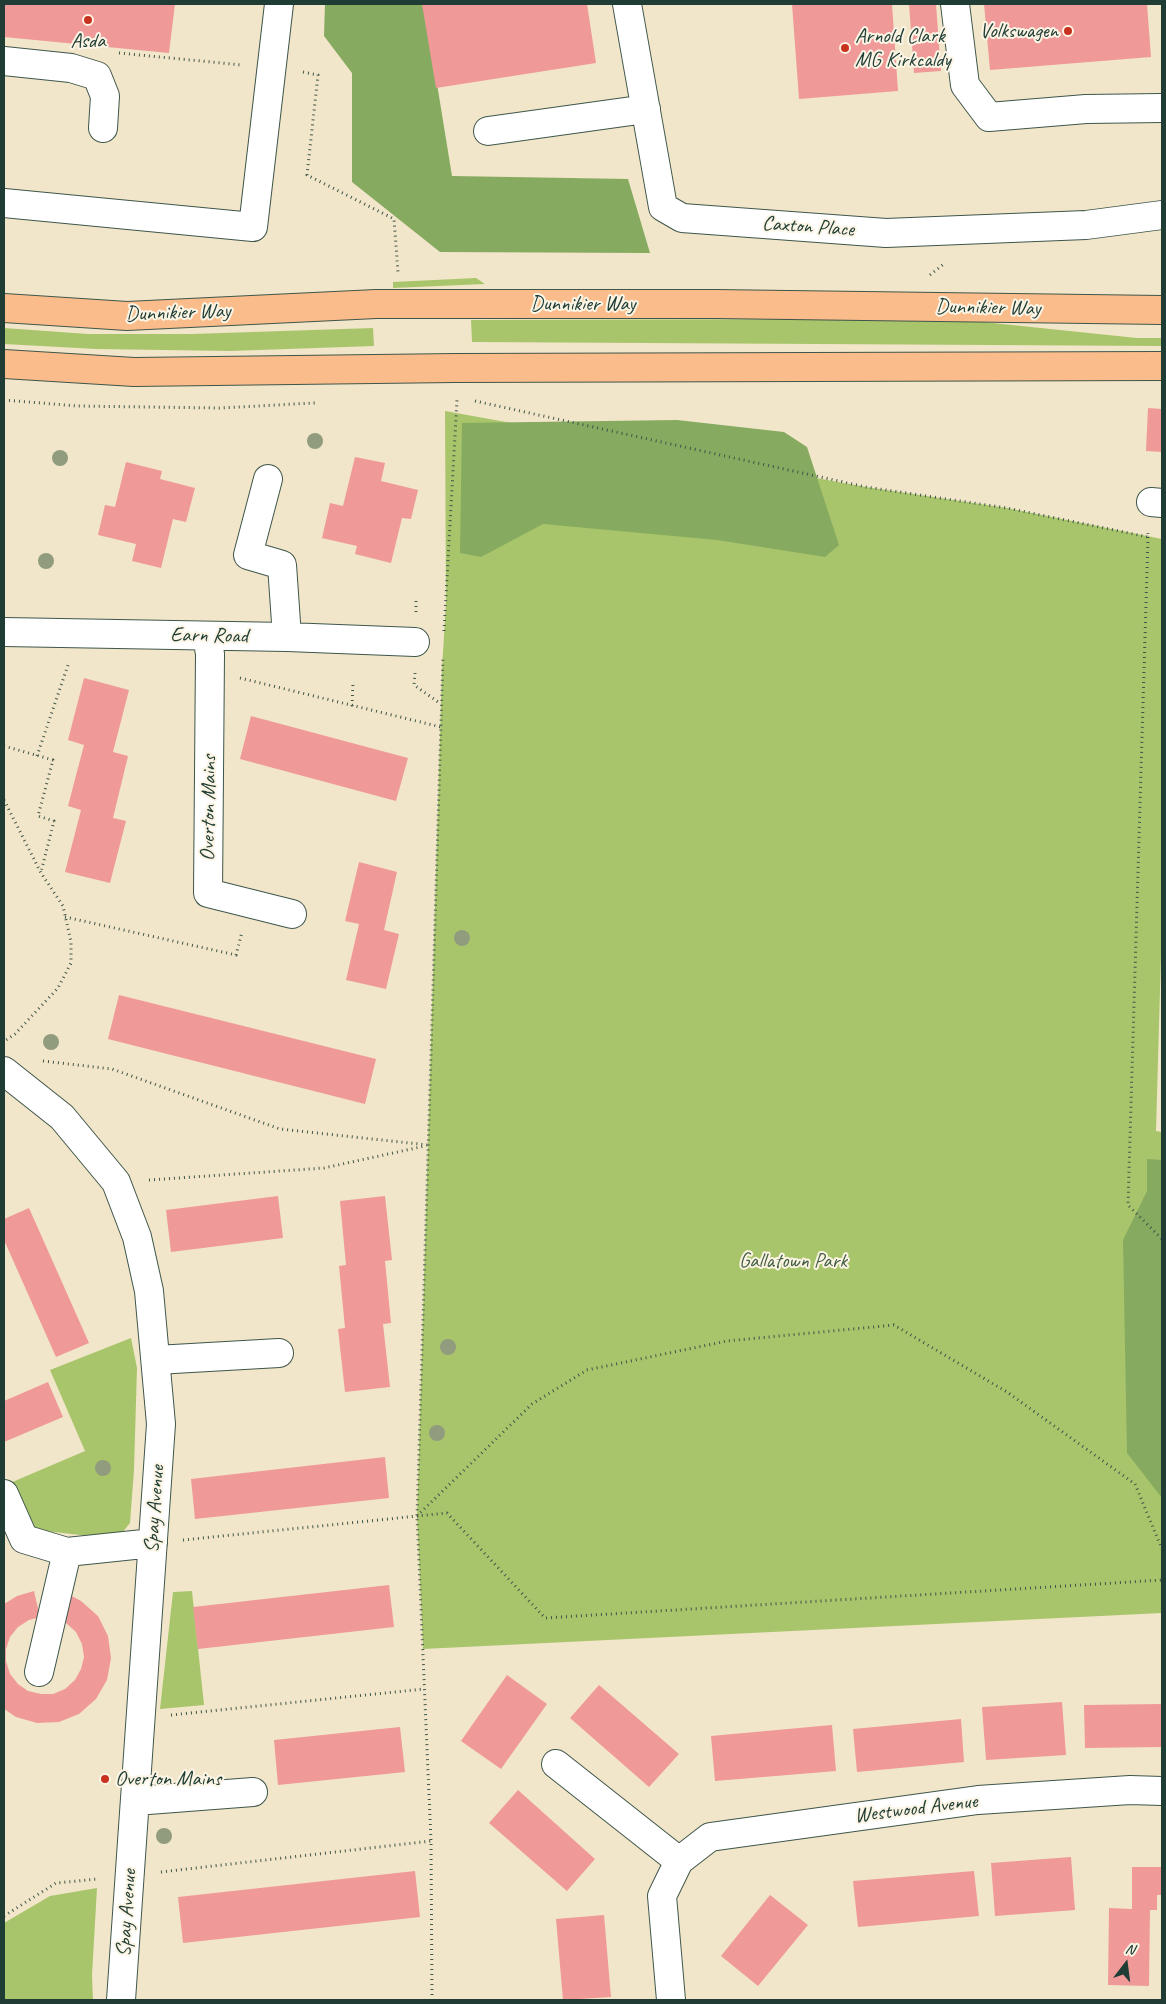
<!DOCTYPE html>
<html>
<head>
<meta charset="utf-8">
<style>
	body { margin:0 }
	#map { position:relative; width:1166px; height:2004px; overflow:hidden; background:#f2e6ca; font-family:Caveat,sans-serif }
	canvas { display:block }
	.frame { position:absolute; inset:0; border:5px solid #1f3d34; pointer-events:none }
	.north { position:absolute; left:1101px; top:1939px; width:50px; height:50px; -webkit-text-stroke:4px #fcf5e5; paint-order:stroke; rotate:15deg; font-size:14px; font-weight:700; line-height:20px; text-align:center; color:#1f3d34 }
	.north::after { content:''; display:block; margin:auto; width:18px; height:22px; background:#1f3d34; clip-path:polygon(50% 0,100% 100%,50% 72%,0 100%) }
</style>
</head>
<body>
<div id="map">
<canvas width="1166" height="2004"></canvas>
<div class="frame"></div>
<div class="north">N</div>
</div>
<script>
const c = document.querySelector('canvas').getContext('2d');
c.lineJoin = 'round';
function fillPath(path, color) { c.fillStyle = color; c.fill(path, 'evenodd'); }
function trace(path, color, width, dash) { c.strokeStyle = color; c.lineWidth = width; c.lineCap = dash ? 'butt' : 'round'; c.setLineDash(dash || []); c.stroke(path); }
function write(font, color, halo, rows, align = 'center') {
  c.font = font + ' Caveat,sans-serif'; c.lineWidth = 4; c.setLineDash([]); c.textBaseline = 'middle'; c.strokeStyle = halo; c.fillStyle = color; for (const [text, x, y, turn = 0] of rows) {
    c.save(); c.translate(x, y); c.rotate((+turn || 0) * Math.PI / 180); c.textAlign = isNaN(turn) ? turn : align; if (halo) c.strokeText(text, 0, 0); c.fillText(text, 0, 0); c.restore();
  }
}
fillPath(new Path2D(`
	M476 278 485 284 393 288V282Z
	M830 319 983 322 1137 338H1162V346L472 342 471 320Z
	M4 328 88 334H192L373 328 374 346 230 351 96 349 4 344Z
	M445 411 866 487 1007 508 1162 539V920L1156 1131 1162 1132V1613L423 1649 417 1516 442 669 446 601Z
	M131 1338 137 1368 134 1470 130 1523 122 1533 107 1538 36 1530 10 1483 85 1451 50 1370Z
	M192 1591 204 1705 160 1709 173 1592Z
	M97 1888 92 1975 93 2000H4V1923L50 1896Z`), '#a9c56b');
fillPath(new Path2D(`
	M325 4H424L452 176 628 179 650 253 440 252 352 182V73L324 36Z
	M677 420 784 432 807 447 839 545 825 557 717 540 543 524 481 557 460 553 462 423Z
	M1147 1159 1162 1160V1498L1127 1453 1123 1240 1147 1191Z`), '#86aa5f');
fillPath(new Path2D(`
	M4 4H175L169 53 4 37Z
	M422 4H587L596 63 436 88Z
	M792 4H892L898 91 799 99Z
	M909 4H936L941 71 914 73Z
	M984 4H1147L1151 57 990 70Z
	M1148 408 1162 409V452L1146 451Z
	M355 457 385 463 381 481 418 490 411 519 402 518 391 563 355 554 357 546 322 538 330 503 343 506Z
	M126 462 162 471 160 479 195 488 186 522 173 519 161 568 132 561 136 544 98 535 105 505 115 507Z
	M84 678 129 690 113 752 128 756 113 818 126 821 110 883 65 872 81 810 68 806 84 745 68 740Z
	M251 716 408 758 396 801 240 759Z
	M359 862 397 872 384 930 399 934 386 989 346 980 359 924 345 921Z
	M119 995 376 1059 365 1104 108 1039Z
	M278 1196 283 1238 171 1252 166 1210Z
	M385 1196 392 1260 385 1261 391 1323 383 1324 390 1387 345 1392 338 1329 345 1328 339 1266 346 1265 340 1201Z
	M29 1208 89 1343 56 1357 4 1240V1219Z
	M48 1382 63 1417 4 1442V1401Z
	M385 1457 389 1498 195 1519 191 1479Z
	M389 1585 394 1627 198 1649 193 1607Z
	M34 1591 40 1617 29 1620 18 1627 10 1637 6 1649V1661L10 1674 18 1684 28 1691 41 1694H53L65 1689 75 1680 81 1669 84 1657 82 1644 76 1632 66 1623 59 1619 70 1595 81 1601 98 1616 108 1636 111 1658 107 1680 96 1699 79 1714 59 1722 37 1723 16 1717 4 1709V1604L17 1596Z
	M507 1675 547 1704 501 1769 461 1741Z
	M599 1685 679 1754 649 1787 570 1718Z
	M1062 1702 1066 1755 986 1760 982 1707Z
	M1162 1704V1747L1085 1748 1084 1705Z
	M961 1719 964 1762 857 1772 853 1729Z
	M832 1725 836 1771 715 1781 711 1736Z
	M400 1727 405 1772 278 1785 274 1740Z
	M518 1790 595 1859 567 1891 489 1823Z
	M1071 1857 1075 1910 995 1916 991 1863Z
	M1132 1867H1162V1895H1157V1910H1150L1149 1986 1108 1985 1109 1908 1132 1909Z
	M415 1871 420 1917 183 1943 178 1897Z
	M974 1871 979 1916 858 1927 853 1881Z
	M770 1895 808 1925 758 1986 721 1956Z
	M604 1915 611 1997 563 2000 556 1919Z`), '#ef9998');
const minor = new Path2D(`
	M627 4 663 207 682 218 886 233 1086 225 1162 215
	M955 4 965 85 989 117 1086 109 1162 108
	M4 61 71 68 97 76 105 96 103 128
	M488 131 646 109
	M4 203 253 227 279 4
	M268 479 248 555 282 565 287 637
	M1151 502 1162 503
	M4 632 287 637 415 642
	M207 636 210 654 208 893 292 914
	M4 1071 62 1117 116 1182 137 1237 149 1291 161 1424 121 2000
	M156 1360 279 1353
	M4 1494 24 1539 67 1552 153 1543
	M39 1672 67 1552
	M556 1764 679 1861
	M135 1801 253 1792
	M671 2000 662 1896 679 1861 710 1837 978 1800 1130 1790 1162 1791`);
const major = new Path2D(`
	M4 308 127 316 376 304H715L1162 310
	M4 364 134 372 455 368 1162 366`);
trace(minor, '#3f564a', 30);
trace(major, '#3f564a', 30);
trace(new Path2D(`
	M119 53 242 65
	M303 72 318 75 307 175 394 219 398 272H396
	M930 275 945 263
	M4 400 77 406 219 408 315 403
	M475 401 866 487 1007 508 1148 537V533
	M1148 537 1128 1205 1162 1239
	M416 612V600
	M444 631 457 400
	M415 673 414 685 441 704
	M240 678 441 727
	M352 706 353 683
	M4 746 53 760 38 816 54 821 41 872
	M37 756 68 665
	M4 800 41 873 63 906 71 942V963L58 988 15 1034 6 1040
	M65 917 236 955 242 932
	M43 1061 112 1069 280 1129 428 1145
	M149 1180 324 1168 425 1146
	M417 1516 532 1404 587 1370 727 1341 894 1325 1007 1392 1135 1484 1162 1549
	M183 1540 447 1513 545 1618 1162 1580
	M171 1715 424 1689
	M161 1872 431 1841
	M4 1916 56 1883 98 1879
	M432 2000 431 1841 417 1516 443 657`), '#3f564a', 3, [1, 4]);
trace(minor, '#fff', 28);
trace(major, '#f9bc8a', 28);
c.fillStyle = '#919c7f';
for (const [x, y] of [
	[315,441],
	[60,458],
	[46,561],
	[462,938],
	[51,1042],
	[448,1347],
	[437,1433],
	[103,1468],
	[164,1836]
]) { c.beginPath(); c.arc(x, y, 8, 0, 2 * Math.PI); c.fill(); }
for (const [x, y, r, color] of [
	[88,20,5,"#c8321e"],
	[1068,31,5,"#c8321e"],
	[845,48,5,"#c8321e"],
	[105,1779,5,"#c8321e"]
]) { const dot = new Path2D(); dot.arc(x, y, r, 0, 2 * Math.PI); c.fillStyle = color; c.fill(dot); trace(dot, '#fcf5e5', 2); }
write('21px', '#1f3d34', '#fcf5e5', [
	["Volkswagen",1058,31,"right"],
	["Arnold Clark",855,36],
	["MG Kirkcaldy",855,60],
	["Asda",88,41,"center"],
	["Overton Mains",115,1779]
], 'left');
write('21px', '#1f3d34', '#fcf5e5', [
	["Caxton Place",808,227,4],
	["Dunnikier Way",583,304],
	["Dunnikier Way",988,308,1],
	["Dunnikier Way",178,313,-2],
	["Earn Road",209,636,1],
	["Overton Mains",209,808,-89],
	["Spay Avenue",155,1509,-86],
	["Westwood Avenue",916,1809,-7],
	["Spay Avenue",127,1913,-86]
]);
write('21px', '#425f42', '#fcf5e5', [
	["Gallatown Park",793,1261]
]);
</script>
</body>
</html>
